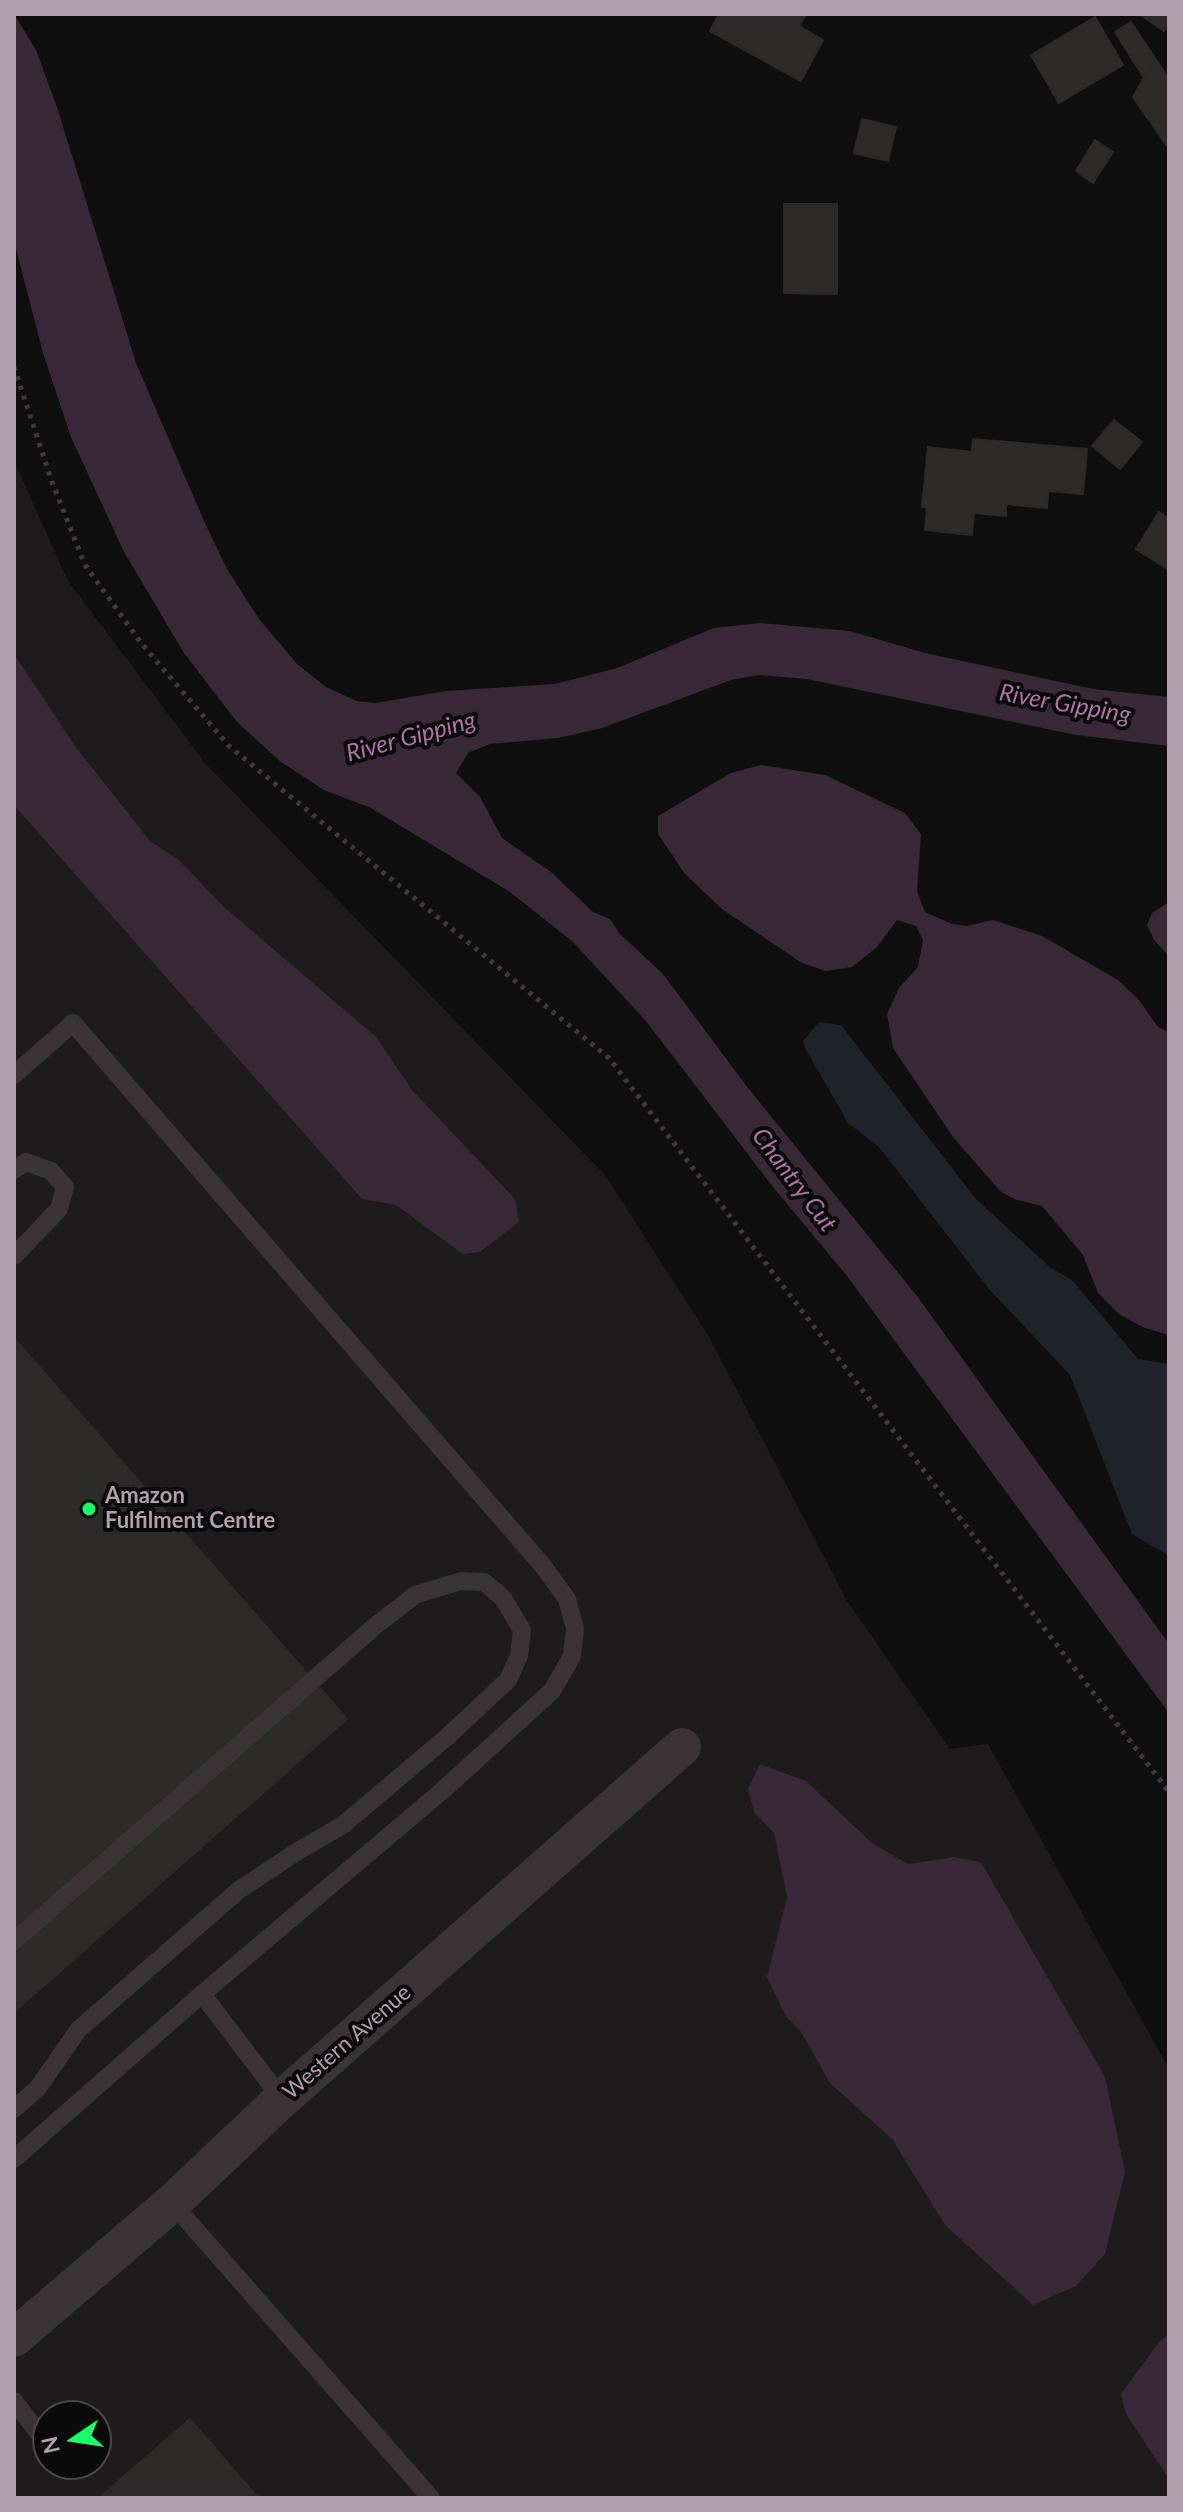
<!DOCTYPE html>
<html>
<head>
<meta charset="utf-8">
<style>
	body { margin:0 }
	#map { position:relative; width:1183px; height:2512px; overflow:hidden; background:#100f0f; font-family:Lato,sans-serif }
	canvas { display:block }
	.frame { position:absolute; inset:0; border:16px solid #b29fab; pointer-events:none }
	.north { position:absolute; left:32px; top:2400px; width:80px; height:80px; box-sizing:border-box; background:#0b0a0a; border:2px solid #4e464a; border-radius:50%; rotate:257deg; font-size:22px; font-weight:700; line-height:32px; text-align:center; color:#b29fab }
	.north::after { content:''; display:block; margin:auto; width:28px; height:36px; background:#1afd66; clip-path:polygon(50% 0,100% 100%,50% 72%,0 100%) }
</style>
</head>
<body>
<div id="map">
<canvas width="1183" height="2512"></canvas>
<div class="frame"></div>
<div class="north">N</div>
</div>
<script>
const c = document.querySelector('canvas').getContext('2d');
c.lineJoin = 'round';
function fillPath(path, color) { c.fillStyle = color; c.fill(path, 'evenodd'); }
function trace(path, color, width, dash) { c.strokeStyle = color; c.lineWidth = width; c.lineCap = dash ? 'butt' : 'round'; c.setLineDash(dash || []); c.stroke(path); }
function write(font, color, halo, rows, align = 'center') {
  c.font = font + ' Lato,sans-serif'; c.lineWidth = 8; c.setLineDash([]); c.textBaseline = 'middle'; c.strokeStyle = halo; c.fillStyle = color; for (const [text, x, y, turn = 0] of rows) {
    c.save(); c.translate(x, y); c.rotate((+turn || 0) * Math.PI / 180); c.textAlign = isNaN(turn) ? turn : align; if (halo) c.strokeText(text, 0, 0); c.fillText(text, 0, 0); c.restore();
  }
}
fillPath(new Path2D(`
	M14 461 68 581 205 763 605 1175 709 1337 847 1601 950 1749 988 1744 1169 2069V2498H14ZM48 2416H96V2464H48Z`), '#1d1b1b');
fillPath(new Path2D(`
	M819 1022 841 1025 976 1199 1051 1268 1072 1280 1138 1359 1169 1364V1556L1132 1534 1070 1375 989 1289 879 1147 848 1123 805 1048 803 1041Z`), '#20232b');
fillPath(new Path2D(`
	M14 14 36 50 57 107 136 363 204 521 227 569 259 619 297 664 326 687 357 701 375 703 446 691 555 684 617 668 714 628 760 623 850 631 925 653 1093 689 1169 697V746L1076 735 807 679 759 675 731 680 602 728 558 738 490 744 468 753 456 773 480 797 502 838 551 872 593 912 610 919 619 933 663 974 748 1088 917 1296 1169 1644V1713L847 1276 773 1187 646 1021 572 941 510 892 371 808 324 790 281 762 237 722 184 653 124 552 71 437 43 353 14 241Z
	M14 654 75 746 150 841 179 860 223 906 376 1037 412 1090 515 1199 519 1222 480 1252 463 1254 396 1205 362 1199 14 805Z
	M761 765 825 775 905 813 921 834 917 891 925 912 952 924 967 926 993 920 1042 936 1118 980 1139 1000 1158 1027 1169 1032V1335L1145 1328 1120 1315 1098 1293 1083 1255 1042 1206 1017 1200 1001 1192 953 1137 893 1048 887 1014 899 988 918 967 923 940 916 926 897 920 877 947 852 967 826 971 802 963 722 909 685 874 658 834V816L731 773Z
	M1169 902V956L1154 940 1147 925 1152 913Z
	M760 1764 806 1781 872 1843 908 1864 954 1857 981 1862 1105 2077 1125 2172 1105 2254 1076 2286 1033 2305 945 2225 892 2139 830 2083 801 2032 785 2015 767 1977 787 1897 774 1833 754 1812 748 1789Z
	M1169 2334V2479L1126 2414 1121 2394 1159 2342Z`), '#392837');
const building = new Path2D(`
	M719 14H802L805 16 799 26 823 40 801 81 710 31Z
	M1139 14H1169V24L1164 31Z
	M1095 17 1123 65 1059 103 1031 55Z
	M1131 22 1155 58 1144 78 1115 32Z
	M1155 58 1169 79V145L1167 146 1133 97Z
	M862 119 896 127 888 161 854 153Z
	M1095 140 1113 152 1093 183 1076 171Z
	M784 204H837V294L784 293Z
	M1114 420 1142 442 1120 469 1092 446Z
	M973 439 1087 449 1083 494 1048 491 1047 508 1006 504V516L974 513 972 535 925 530 927 507H922L928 447 972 452Z
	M1159 512 1169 519V570L1136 549Z
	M14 1338 347 1719 14 2012Z
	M190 2419 258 2498H99Z`);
fillPath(building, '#2d2a2a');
trace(building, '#2c292a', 2);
trace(new Path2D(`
	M14 367 52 482 85 565 141 643 229 746 609 1058 1169 1792`), '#41393f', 5, [4, 6]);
trace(new Path2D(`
	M14 1075 73 1023 543 1566 567 1599 575 1628 572 1656 552 1691 442 1791 202 1994 14 2159
	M14 1170 26 1162 51 1171 65 1187 59 1209 14 1256
	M14 1941 374 1627 415 1595 461 1581 484 1582 503 1598 522 1630 519 1656 508 1680 447 1737 343 1825 298 1851 239 1890 78 2030 38 2088 14 2109
	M202 1994 282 2099
	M172 2203 431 2498
	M14 2401 48 2445`), '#3a3437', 18);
trace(new Path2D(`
	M14 2338 172 2203 282 2099 682 1747`), '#3a3437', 38);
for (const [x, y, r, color] of [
	[89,1509,8,"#1afd66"]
]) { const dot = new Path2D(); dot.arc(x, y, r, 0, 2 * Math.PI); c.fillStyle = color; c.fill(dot); trace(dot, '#0b0a0a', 3); }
write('bold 22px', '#b29fab', '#0b0a0a', [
	["Amazon",105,1496],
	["Fulfilment Centre",105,1521]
], 'left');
write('22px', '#b29fab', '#0b0a0a', [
	["Western Avenue",347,2042,-41]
]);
write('italic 24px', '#b172a8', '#0b0a0a', [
	["River Gipping",1065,704,10],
	["River Gipping",411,737,-15],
	["Chantry Cut",794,1180,53]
]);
</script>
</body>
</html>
